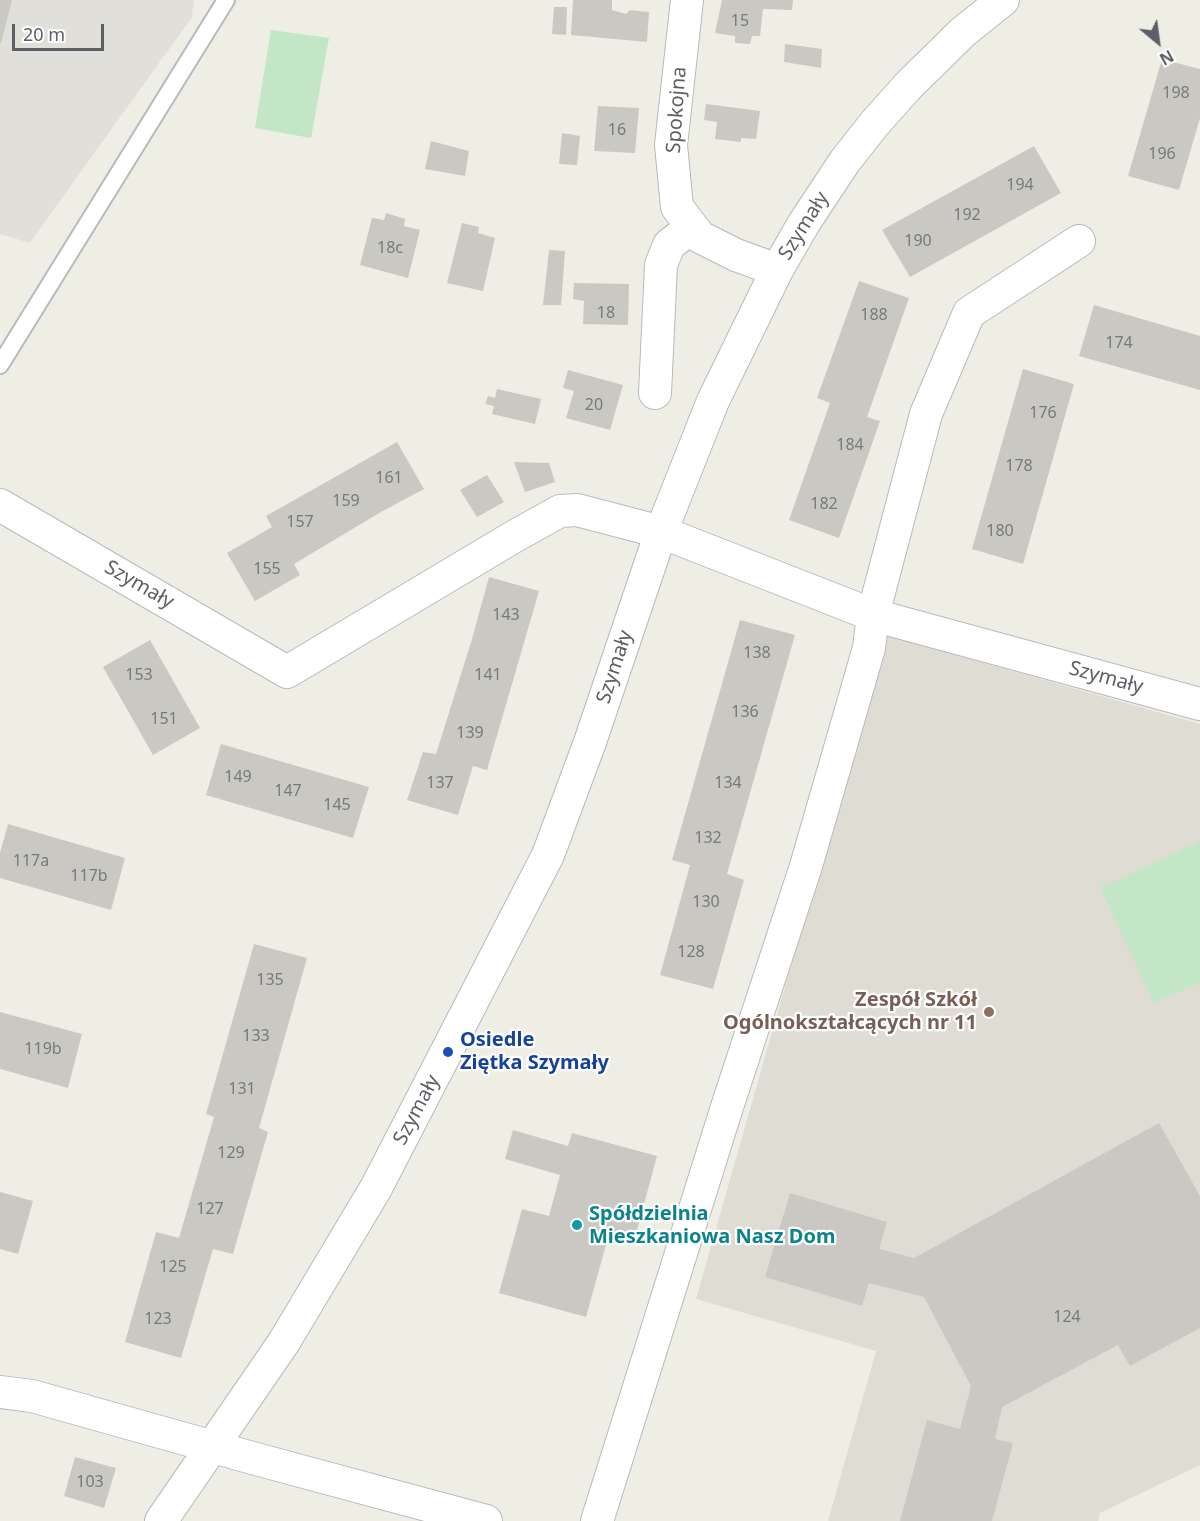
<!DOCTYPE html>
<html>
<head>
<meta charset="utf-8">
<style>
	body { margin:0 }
	#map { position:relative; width:1200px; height:1521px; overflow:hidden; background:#efeee5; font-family:"Noto Sans",sans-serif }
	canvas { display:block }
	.north { position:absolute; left:1128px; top:12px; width:60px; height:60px; -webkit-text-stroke:4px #fff; paint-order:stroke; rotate:151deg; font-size:16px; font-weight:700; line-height:24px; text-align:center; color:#5d5f65 }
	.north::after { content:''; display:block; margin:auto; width:21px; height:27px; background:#5d5f65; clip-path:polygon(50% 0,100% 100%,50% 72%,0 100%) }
	.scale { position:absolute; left:12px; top:24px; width:92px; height:27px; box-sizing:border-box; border:3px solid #5d5f65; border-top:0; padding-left:8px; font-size:18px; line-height:21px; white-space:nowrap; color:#5d5f65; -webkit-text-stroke:4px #fff; paint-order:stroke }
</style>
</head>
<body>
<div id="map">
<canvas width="1200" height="1521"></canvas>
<div class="north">N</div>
<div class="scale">20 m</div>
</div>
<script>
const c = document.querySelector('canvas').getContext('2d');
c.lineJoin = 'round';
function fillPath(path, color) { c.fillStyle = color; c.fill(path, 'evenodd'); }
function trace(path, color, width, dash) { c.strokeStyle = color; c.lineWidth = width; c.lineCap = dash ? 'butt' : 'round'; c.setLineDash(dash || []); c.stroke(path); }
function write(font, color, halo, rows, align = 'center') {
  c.font = font + ' "Noto Sans",sans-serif'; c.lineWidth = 4.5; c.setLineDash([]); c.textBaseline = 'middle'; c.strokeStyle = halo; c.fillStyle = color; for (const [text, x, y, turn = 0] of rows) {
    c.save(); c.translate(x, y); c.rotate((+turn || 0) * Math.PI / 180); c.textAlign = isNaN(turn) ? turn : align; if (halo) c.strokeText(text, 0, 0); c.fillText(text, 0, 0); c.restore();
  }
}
fillPath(new Path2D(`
	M0 0H194L192 17 30 243 0 234Z`), '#e0dfd9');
fillPath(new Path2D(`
	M885 635 1200 724V1465L1100 1513 1098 1521H828L876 1351 696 1299Z`), '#dfddd3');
fillPath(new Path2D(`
	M271 30 329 38 311 138 255 128Z
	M1200 841V982L1154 1003 1100 888Z`), '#c2e6c6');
fillPath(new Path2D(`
	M0 0H12L1 43H0Z
	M573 0H612V10L626 14 630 10 649 12 647 42 571 35Z
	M722 0H793L792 10 763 9 760 36H752L750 44 735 43V36L715 33Z
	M554 7H567L566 35 552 34Z
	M785 44 822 49 821 68 784 62Z
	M1162 59 1200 69V118L1179 190 1128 176Z
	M706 104 760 111 756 139 741 138V142L715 139 717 122 704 120Z
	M598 106 639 108 635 153 594 151Z
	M562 133 580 136 577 165 559 164Z
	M431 141 469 151 465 176 425 169Z
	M1034 146 1061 193 910 277 882 230Z
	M386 213 405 219 404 226 420 230 408 278 360 265 372 218 384 220Z
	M462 223 479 227 478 233 495 238 483 291 447 283Z
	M549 250 565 251 561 305H543Z
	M859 281 909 298 867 417 880 421 839 538 789 520 830 403 817 398Z
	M574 283 629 284 628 325 583 324 584 301 573 299Z
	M1094 305 1200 336V390L1079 356Z
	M1023 369 1074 384 1023 564 972 549Z
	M568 370 623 385 610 430 566 418 574 391 563 388Z
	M497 389 541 399 535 424 492 414 494 406 485 404 488 396 495 398Z
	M397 442 424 489 381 512 294 564 300 575 255 601 227 553 272 527 266 516Z
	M514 462 549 463 555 482 525 492Z
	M487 475 504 502 477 517 460 490Z
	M489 577 539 591 487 770 473 766 458 815 407 800 423 752 436 754 472 639Z
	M740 620 795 635 727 874 744 880 713 989 660 975 690 865 672 860Z
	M150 640 200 728 153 755 103 667Z
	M221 744 369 787 353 838 206 795Z
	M8 824 125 858 111 910 0 878V853Z
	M254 944 307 958 259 1128 268 1132 233 1254 213 1249 181 1358 125 1342 156 1232 179 1238 214 1117 206 1114Z
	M0 1012 82 1034 68 1088 0 1069Z
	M1159 1123 1200 1196V1328L1130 1366 1118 1345 1002 1407 995 1439 1013 1443 992 1521H900L927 1420 960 1429 971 1386 924 1297 869 1283 862 1306 765 1277 790 1193 887 1222 879 1249 914 1258Z
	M513 1130 568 1146 572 1133 657 1156 634 1241 609 1234 586 1317 499 1293 522 1209 549 1216 560 1175 505 1159Z
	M0 1192 33 1201 18 1254 0 1249Z
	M75 1457 116 1468 104 1508 64 1496Z`), '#cac8c2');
const service = new Path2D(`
	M0 365 226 0`);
const minor = new Path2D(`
	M687 0 671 145 677 207 700 237 736 255 777 270
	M655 393 661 265 669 245 692 227
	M0 505 287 672 515 536 560 511 577 510 661 532 873 615 1200 704
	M0 1392 32 1396 256 1459 486 1521
	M161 1521 284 1342 376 1188 548 855 590 742 661 532 713 401 777 270 804 223 845 161 875 123 908 86 963 32 1003 0
	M597 1521 727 1107 806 866 869 648 873 615 926 414 969 313 1079 241`);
trace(service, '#b7b9be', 20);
trace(minor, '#b7b9be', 34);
trace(service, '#fff', 16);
trace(minor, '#fff', 32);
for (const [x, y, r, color] of [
	[989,1012,6,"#8d6e63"],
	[448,1052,6,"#1a4fb4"],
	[577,1225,6,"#0f9aa8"]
]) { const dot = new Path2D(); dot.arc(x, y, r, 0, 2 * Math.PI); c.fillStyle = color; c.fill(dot); trace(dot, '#fff', 2); }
write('16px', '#78797c', null, [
	["15",740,21],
	["198",1176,93],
	["16",617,130],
	["196",1162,154],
	["194",1020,185],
	["192",967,215],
	["190",918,241],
	["18c",390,248],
	["18",606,313],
	["188",874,315],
	["174",1119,343],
	["20",594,405],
	["176",1043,413],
	["184",850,445],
	["178",1019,466],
	["161",389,478],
	["159",346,501],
	["182",824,504],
	["157",300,522],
	["180",1000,531],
	["155",267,569],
	["143",506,615],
	["138",757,653],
	["153",139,675],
	["141",488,675],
	["136",745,712],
	["151",164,719],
	["139",470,733],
	["149",238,777],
	["137",440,783],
	["134",728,783],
	["147",288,791],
	["145",337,805],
	["132",708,838],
	["117a",31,861],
	["117b",89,876],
	["130",706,902],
	["128",691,952],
	["135",270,980],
	["133",256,1036],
	["119b",43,1049],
	["131",242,1089],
	["129",231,1153],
	["127",210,1209],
	["125",173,1267],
	["124",1067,1317],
	["123",158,1319],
	["103",90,1482]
]);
write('20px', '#5d5f65', '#fff', [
	["Spokojna",677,110,-86],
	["Szymały",804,226,-58],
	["Szymały",139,585,30],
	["Szymały",615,667,-72],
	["Szymały",1106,678,15],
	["Szymały",417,1110,-62]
]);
write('bold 20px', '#785e54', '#fff', [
	["Zespół Szkół",977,1000],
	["Ogólnokształcących nr 11",977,1023]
], 'right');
write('bold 20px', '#164399', '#fff', [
	["Osiedle",460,1040],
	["Ziętka Szymały",460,1063]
], 'left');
write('bold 20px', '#0d838f', '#fff', [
	["Spółdzielnia",589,1214],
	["Mieszkaniowa Nasz Dom",589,1237]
], 'left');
</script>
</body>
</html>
